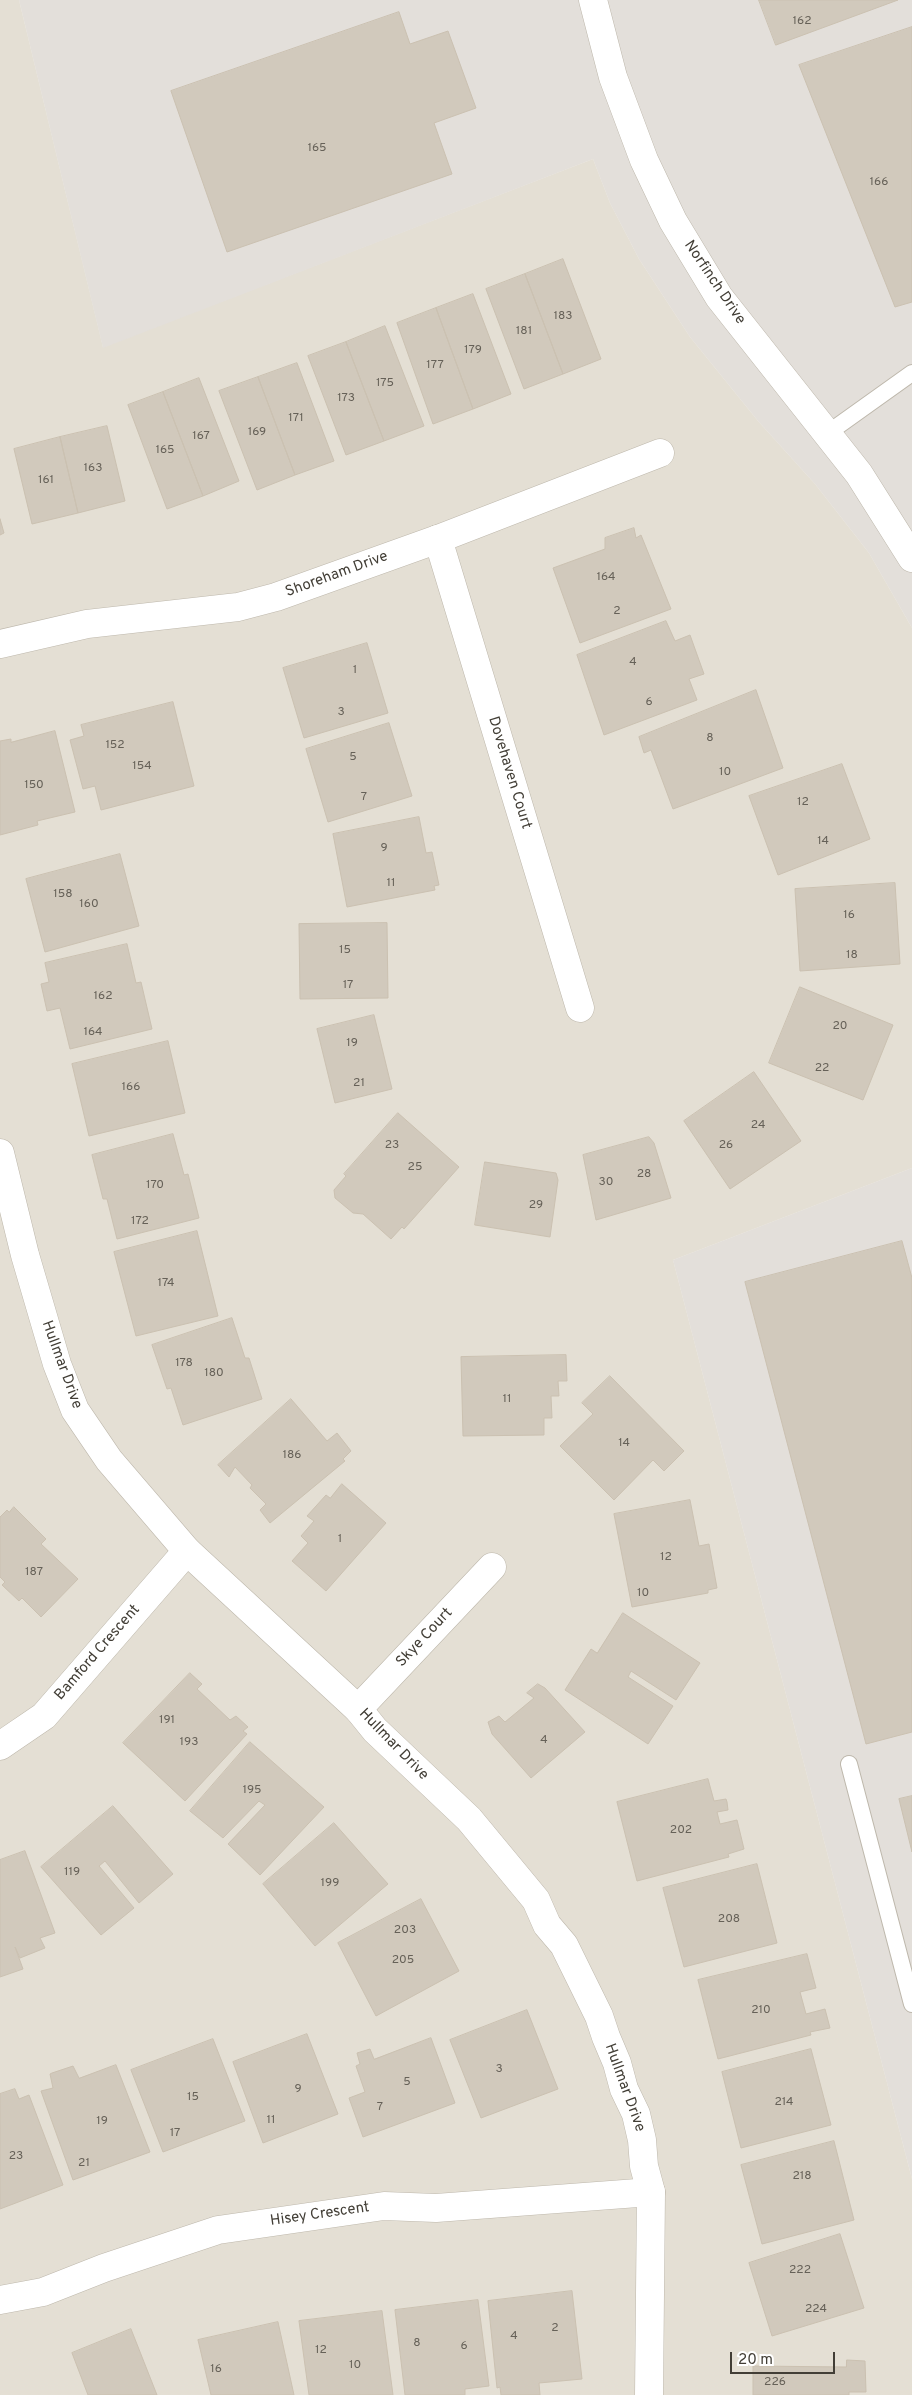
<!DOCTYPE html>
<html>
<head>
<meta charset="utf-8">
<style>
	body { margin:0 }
	#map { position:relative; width:912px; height:2395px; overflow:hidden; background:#f1eee6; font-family:Overpass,sans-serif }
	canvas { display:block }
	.scale { position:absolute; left:730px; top:2352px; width:105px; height:22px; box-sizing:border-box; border:2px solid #423e36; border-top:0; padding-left:6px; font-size:15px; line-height:18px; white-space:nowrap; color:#423e36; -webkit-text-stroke:4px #fff; paint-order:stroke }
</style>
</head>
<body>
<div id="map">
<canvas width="912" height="2395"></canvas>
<div class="scale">20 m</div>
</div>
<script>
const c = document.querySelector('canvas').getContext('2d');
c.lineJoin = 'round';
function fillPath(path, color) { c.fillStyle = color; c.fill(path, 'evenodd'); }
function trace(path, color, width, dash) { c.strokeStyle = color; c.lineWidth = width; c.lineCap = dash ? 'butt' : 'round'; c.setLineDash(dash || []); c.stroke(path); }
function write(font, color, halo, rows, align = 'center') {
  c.font = font + ' Overpass,sans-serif'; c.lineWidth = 4; c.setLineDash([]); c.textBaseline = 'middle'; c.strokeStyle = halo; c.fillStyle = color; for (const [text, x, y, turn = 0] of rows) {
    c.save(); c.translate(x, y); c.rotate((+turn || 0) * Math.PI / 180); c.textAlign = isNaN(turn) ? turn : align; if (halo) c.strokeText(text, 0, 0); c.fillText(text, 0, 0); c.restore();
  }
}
fillPath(new Path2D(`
	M0 0H19L103 347 593 159 610 203 639 259 690 337 758 421 815 484 869 553 912 628V1168L673 1260 912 2179V2395H0Z`), '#e4dfd4');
fillPath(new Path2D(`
	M19 0H912V628L869 553 815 484 758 421 690 337 639 259 610 203 593 159 103 348Z
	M912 1168V2179L673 1260Z`), '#e3dfda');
const building = new Path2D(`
	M759 0H898L776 45Z
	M399 12 410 44 448 31 476 108 434 123 452 174 227 252 171 91Z
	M912 27V302L895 307 799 65Z
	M563 259 601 359 563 374 525 274Z
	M525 274 563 374 524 389 486 289Z
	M473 294 511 394 473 409 436 308Z
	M436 308 473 409 433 424 397 323Z
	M385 326 424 426 384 441 346 342Z
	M346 342 384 441 346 455 308 356Z
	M297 363 334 461 295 475 258 377Z
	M258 377 295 475 257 490 219 391Z
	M199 378 239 481 203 496 163 392Z
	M163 392 203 496 167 509 128 405Z
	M107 426 125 501 78 513 60 437Z
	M60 437 78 513 32 524 14 449Z
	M0 519 4 533 0 535Z
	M634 528 636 538 641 535 671 609 580 643 553 568 605 549V538Z
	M666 621 675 641 690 635 704 674 689 679 697 700 604 735 577 655Z
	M367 643 388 713 304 738 283 668Z
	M756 690 783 768 673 809 651 750 644 753 639 737Z
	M173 702 194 786 101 810 95 786 83 789 70 740 84 736 81 725Z
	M389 723 412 796 328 822 306 749Z
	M55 731 75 812 37 821 38 825 0 835V741L11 739V742Z
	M842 764 870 839 778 875 749 796Z
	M419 817 426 853 432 852 439 885 434 886 435 890 347 907 333 834Z
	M120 854 139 926 45 952 26 879Z
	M895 883 900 964 800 971 795 889Z
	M387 923 388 998 300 999 299 924Z
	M127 944 136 983 141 982 152 1029 70 1049 60 1008 47 1011 41 984 49 982 45 963Z
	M800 987 893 1025 863 1100 769 1063Z
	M374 1015 392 1089 335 1103 317 1029Z
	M168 1041 185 1113 89 1136 72 1064Z
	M754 1072 801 1141 730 1189 684 1121Z
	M398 1113 459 1167 404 1229 402 1227 391 1239 363 1214 353 1213 335 1198 334 1190 346 1176 344 1174Z
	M173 1134 184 1175 188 1174 199 1218 117 1239 107 1199H103L92 1155Z
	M649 1137 654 1143 671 1198 596 1220 583 1155Z
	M485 1162 556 1173 558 1180 550 1237 475 1225Z
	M197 1231 218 1316 136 1336 114 1252Z
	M902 1241 912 1278V1732L866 1744 745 1282Z
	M232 1318 245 1358H249L262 1399 183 1425 171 1388 167 1389 152 1345Z
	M566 1355 567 1381H558L559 1396H551L552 1418H544V1435L463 1436 461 1357Z
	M610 1376 684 1451 664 1471 653 1460 614 1500 560 1446 593 1414 582 1403Z
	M291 1399 327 1441 337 1433 351 1451 343 1459 345 1461 270 1523 260 1510 266 1504 250 1488 252 1485 235 1467 229 1477 218 1465Z
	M342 1484 386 1523 326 1591 292 1561 308 1543 301 1536 314 1521 307 1516 326 1495 330 1498Z
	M690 1500 699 1546 709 1544 717 1588 708 1590V1593L632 1607 614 1514Z
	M14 1507 46 1539 41 1544 78 1579 41 1617 22 1598 19 1601 2 1585 5 1582 0 1577V1517L7 1510 9 1512Z
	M623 1613 700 1663 676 1700 631 1671 628 1677 673 1706 648 1744 565 1690 591 1649 597 1653Z
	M190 1673 202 1684 197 1689 230 1720 236 1716 248 1727 243 1731 247 1734 185 1801 123 1743Z
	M538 1684 545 1688 585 1732 531 1778 492 1734 488 1722 499 1716 505 1722 534 1698 527 1693Z
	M250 1742 324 1807 260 1875 228 1844 265 1805 259 1801 223 1838 190 1811Z
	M708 1779 714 1801 726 1799 727 1802 728 1810 717 1812 720 1824 737 1820 744 1849 728 1854 729 1857 725 1858 637 1881 617 1802Z
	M912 1796V1852L899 1799Z
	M113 1806 173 1874 139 1903 105 1861 99 1866 134 1908 101 1935 41 1867Z
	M334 1823 388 1884 315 1946 263 1884Z
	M25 1851 55 1933 40 1938 45 1948 20 1958 15 1947 23 1969 0 1977V1860Z
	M757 1864 777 1943 684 1967 663 1888Z
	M421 1899 459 1971 376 2016 338 1943Z
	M807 1954 816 1988 800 1992 806 2014 825 2009 830 2028 810 2032 811 2035 718 2059 698 1980Z
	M527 2010 558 2089 481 2118 450 2040Z
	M307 2034 338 2114 263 2143 233 2062Z
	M431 2038 455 2103 363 2137 349 2098 365 2092 356 2066 360 2064 357 2053 370 2049 374 2059Z
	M213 2039 245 2121 163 2152 131 2070Z
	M811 2049 831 2125 741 2148 722 2072Z
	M116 2065 150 2152 73 2180 41 2091 53 2088 50 2074 52 2073 73 2066 79 2078Z
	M15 2089 19 2099 29 2095 63 2185 0 2209V2094Z
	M834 2141 854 2220 762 2244 741 2165Z
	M840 2234 864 2308 772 2336 749 2263Z
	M572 2291 582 2379 539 2383 540 2395H501L500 2387 497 2388 488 2301Z
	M478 2300 489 2386 465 2389V2395H405L395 2310Z
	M382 2311 393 2395H309L299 2321Z
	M278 2322 294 2395H211L198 2340Z
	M131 2329 157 2395H88L72 2353Z
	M847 2360 865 2361 866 2392H849V2395H753V2366L846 2367Z`);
fillPath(building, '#d1c9bc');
trace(building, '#cbc1b1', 1);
const service = new Path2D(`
	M828 433 912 373
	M849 1764 912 2004`);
const minor = new Path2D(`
	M438 539 580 1008
	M358 1709 492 1567
	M0 1746 44 1716 187 1551
	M0 2300 43 2292 104 2268 218 2230 384 2206 436 2208 651 2192`);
const tertiary = new Path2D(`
	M593 0 613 77 644 160 673 221 719 297 859 474 912 558
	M0 644 87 624 238 607 276 597 438 539 660 453
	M0 1153 25 1255 57 1364 75 1410 109 1460 187 1551 358 1709 375 1730 469 1819 536 1900 547 1925 564 1945 599 2016 606 2037 617 2063 624 2089 636 2114 642 2140 644 2166 651 2192 649 2395`);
trace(service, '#beb8ac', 18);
trace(minor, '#beb8ac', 29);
trace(tertiary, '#beb8ac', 29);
trace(service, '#fff', 16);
trace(minor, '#fff', 28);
trace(tertiary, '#fff', 28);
write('12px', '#666158', null, [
	["162",802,22],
	["165",317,149],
	["166",879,183],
	["183",563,317],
	["181",524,332],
	["179",473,351],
	["177",435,366],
	["175",385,384],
	["173",346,399],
	["171",296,419],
	["169",257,433],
	["167",201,437],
	["165",165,451],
	["163",93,469],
	["161",46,481],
	["164",606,578],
	["2",617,612],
	["4",633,663],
	["1",355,671],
	["6",649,703],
	["3",341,713],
	["8",710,739],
	["152",115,746],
	["5",353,758],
	["154",142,767],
	["10",725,773],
	["150",34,786],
	["7",364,798],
	["12",803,803],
	["14",823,842],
	["9",384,849],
	["11",391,884],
	["158",63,895],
	["160",89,905],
	["16",849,916],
	["15",345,951],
	["18",852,956],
	["17",348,986],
	["162",103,997],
	["20",840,1027],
	["164",93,1033],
	["19",352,1044],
	["22",822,1069],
	["21",359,1084],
	["166",131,1088],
	["24",758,1126],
	["23",392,1146],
	["26",726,1146],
	["25",415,1168],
	["28",644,1175],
	["30",606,1183],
	["170",155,1186],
	["29",536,1206],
	["172",140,1222],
	["174",166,1284],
	["178",184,1364],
	["180",214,1374],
	["11",507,1400],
	["14",624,1444],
	["186",292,1456],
	["1",340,1540],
	["12",666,1558],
	["187",34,1573],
	["10",643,1594],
	["191",167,1721],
	["4",544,1741],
	["193",189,1743],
	["195",252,1791],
	["202",681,1831],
	["119",72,1873],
	["199",330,1884],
	["208",729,1920],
	["203",405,1931],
	["205",403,1961],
	["210",761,2011],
	["3",499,2070],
	["5",407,2083],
	["9",298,2090],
	["15",193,2098],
	["214",784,2103],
	["7",380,2108],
	["11",271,2121],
	["19",102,2122],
	["17",175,2134],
	["23",16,2157],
	["21",84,2164],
	["218",802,2177],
	["222",800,2271],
	["224",816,2310],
	["2",555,2329],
	["4",514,2337],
	["8",417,2344],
	["6",464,2347],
	["12",321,2351],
	["10",355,2366],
	["16",216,2370],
	["226",775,2383]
]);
write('15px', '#423e36', '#fff', [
	["Norfinch Drive",714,283,56],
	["Shoreham Drive",337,575,-20],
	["Dovehaven Court",509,773,73],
	["Hullmar Drive",61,1365,70],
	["Skye Court",425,1638,-47],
	["Bamford Crescent",98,1653,-49],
	["Hullmar Drive",393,1745,46],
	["Hullmar Drive",624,2088,70],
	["Hisey Crescent",320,2215,-8]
]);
</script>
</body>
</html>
